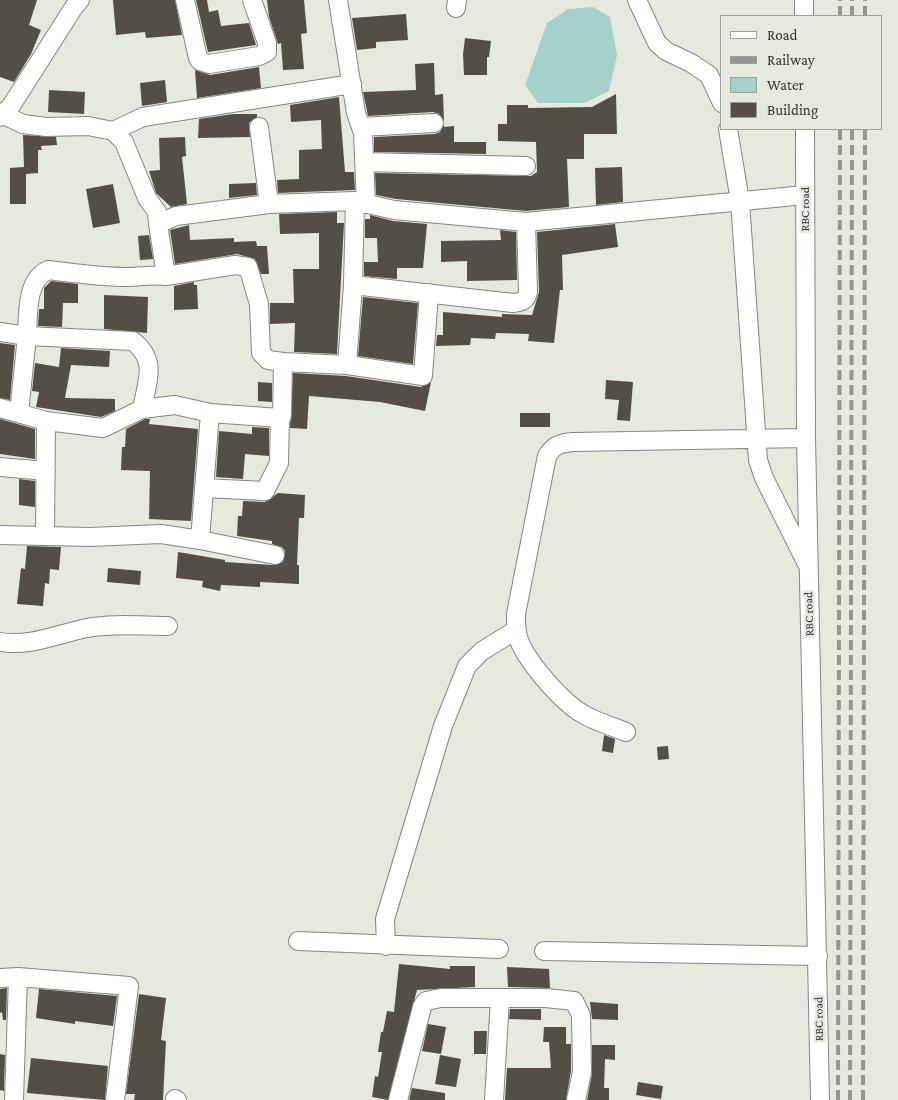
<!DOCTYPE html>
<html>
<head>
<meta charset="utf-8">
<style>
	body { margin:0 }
	#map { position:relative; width:898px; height:1100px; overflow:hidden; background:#e5e9de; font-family:"Crimson Pro",serif }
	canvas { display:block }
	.legend { position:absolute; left:720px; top:15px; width:162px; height:115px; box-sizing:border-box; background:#e5e9de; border:1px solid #9da098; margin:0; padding:6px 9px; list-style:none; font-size:15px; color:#32332f }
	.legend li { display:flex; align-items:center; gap:10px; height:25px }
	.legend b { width:25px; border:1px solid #9da098 }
</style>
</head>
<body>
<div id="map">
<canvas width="898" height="1100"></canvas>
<ul class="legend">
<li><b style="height:6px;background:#fff"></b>Road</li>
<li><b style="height:6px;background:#94978f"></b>Railway</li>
<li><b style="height:14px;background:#a5d1cb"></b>Water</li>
<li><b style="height:14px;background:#534f46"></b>Building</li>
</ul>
</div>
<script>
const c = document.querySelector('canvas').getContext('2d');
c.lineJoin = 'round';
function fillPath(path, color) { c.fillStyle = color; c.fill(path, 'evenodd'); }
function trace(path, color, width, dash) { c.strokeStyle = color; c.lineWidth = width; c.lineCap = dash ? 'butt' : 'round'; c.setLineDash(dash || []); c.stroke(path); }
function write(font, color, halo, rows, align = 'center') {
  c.font = font + ' "Crimson Pro",serif'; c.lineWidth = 5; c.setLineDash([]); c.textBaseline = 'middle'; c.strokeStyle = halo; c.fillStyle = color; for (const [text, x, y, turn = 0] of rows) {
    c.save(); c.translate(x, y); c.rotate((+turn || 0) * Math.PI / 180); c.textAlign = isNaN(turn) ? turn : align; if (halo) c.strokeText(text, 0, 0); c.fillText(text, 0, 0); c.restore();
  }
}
fillPath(new Path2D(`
	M593 7 610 17 617 55 609 91 584 103H538L525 85 547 23 568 9Z`), '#a5d1cb');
fillPath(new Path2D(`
	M0 0H37L29 25 41 30 31 54 14 82 0 77Z
	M113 0H175L182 35 146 38 145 32 116 35Z
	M196 0H207L209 12 218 10 221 26 249 23 256 45 208 52Z
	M267 0H304L307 33 301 34 304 69 283 70 281 43 278 44 269 17Z
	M406 14 408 40 376 42V48L357 50 352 18Z
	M465 38 491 41 489 57H487V75H464L463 54Z
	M434 63 435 95 443 94 444 121 439 114 433 112 368 116 363 92 416 90 415 64Z
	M259 67 261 88 197 98 195 70 210 75Z
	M165 80 167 102 142 106 140 83Z
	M49 90 85 92 84 114 48 112Z
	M616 94 617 134H584V159H567L569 207 526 211 396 199 376 195 375 173 531 176 537 172 536 142 498 141V124H507V105H528V108L592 107Z
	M339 97 345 172H354L355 190 278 193 277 180 299 179V150L322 149 321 120 291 122 290 105Z
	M233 114H257V117L249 123 250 137 198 138 199 119Z
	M444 124V127L454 126V142H486V154L374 152V137L435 134 440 132Z
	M23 135 56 137 57 145 41 146 42 150H38V173L26 174V204H10V168L24 167Z
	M185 137 186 156 182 157 187 204 171 207 156 193 149 171 160 170 159 138Z
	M622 167 623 202 596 205 595 168Z
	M256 183 257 195 229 198V184Z
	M113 184 120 223 93 228 86 189Z
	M337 212V223H344L337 354 294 352 295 323 270 324V303H294L293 269H319V233L280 234 279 214Z
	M370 215 393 221 427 224 423 268H397V279L364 276V262H378L377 238H365V219H370Z
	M615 224 618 247 562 255 563 290H560L554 343 528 341 529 334 496 333 495 339 471 338 470 345 436 346 437 335H443V312L502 317V314L532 315 539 292 537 232Z
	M189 225 190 240 234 238V242L256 241 257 246H267L269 274H261L255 259 237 254 175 264 170 230Z
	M500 230 516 232 517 280 467 281V261L441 262V241L501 240Z
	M149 235 153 259 140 260 138 236Z
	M51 281 78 284V303H63L62 327 38 326 39 309H44V288Z
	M194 282V285H197L198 309 174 310V286Z
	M104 295 148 297 147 333 104 329Z
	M363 297 418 303 413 364 358 356Z
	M0 343 15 345 10 400 0 398Z
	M61 348 110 351 109 367 71 365 65 398 115 399V411L101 417 36 407 39 392 32 391 35 363 59 367Z
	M293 373 346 376 421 387 431 382 425 411 380 402 309 396 307 429 290 428Z
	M606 380 633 382 630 421 617 420 619 400 605 399Z
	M258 382 272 383V402L258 401Z
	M520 413H550V427H520Z
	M0 419 35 429V459L0 454Z
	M145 419H150L149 424 198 429 191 521 149 519 150 471 121 470 122 447H125L126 429Z
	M252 427 269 428V456L245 454 243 479 216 477 219 431 252 434Z
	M19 479 35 481V507L19 505Z
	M278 493 305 495 304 518H299L297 565H299V584L260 582V587L221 585 220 591 202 587 203 581 176 578 178 552 225 560V562L273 565 283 562 285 551 282 547 272 544V541L237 536 238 516H242L243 501 265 502Z
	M27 546 61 547 59 570 50 569 49 584 45 583 43 606 17 604 21 568 25 569Z
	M108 568 141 571 140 585 107 582Z
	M604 735 615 739 613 753 602 751Z
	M668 746 669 759 658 760 657 747Z
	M399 964 450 969V966H475V987L417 990 388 1100 372 1097 375 1076 378 1077 382 1052H378L381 1032H383L387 1011 394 1012Z
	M507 967 549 969 550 988 508 987Z
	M7 988 6 1020H3L2 1012 0 1013V989Z
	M39 989 117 996 113 1026 75 1021V1024L36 1018Z
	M139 994 166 998 161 1040 166 1041 163 1100H134L135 1094H126Z
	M590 1002 618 1004V1020L592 1019Z
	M510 1009H541V1020L509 1019Z
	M428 1024 446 1027 441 1054 422 1051Z
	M544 1027H566V1044H571V1071L566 1100H505L507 1068H551L549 1042H543Z
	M474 1031H487L486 1054H474Z
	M592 1045H615V1060L605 1059 604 1088H609V1100H587L592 1074Z
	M0 1054 5 1055 4 1091 0 1090Z
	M440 1055 461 1059 456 1087 435 1084Z
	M31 1058 108 1066 105 1100 27 1093Z
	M638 1082 663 1086 661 1099 636 1095Z
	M412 1088 445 1093V1100H409Z`), '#534f46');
const minor = new Path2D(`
	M185 0 198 58 200 61 209 64 259 56 267 52V43L252 0
	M338 0 356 113 363 133 366 204
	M637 0 657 43 666 51 691 63 709 75 722 103
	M804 0V16
	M456 8 457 0
	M4 115 23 124 46 127 88 126 113 131 124 142 147 198 157 212 158 224 176 216 269 204 355 201 394 210 526 222 805 195
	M0 117 11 106 74 7 80 0
	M259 127 269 204
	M361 127 434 123
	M728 129 740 201 758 460 764 478 807 564
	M805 129 806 438 820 1100
	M113 131 143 117 352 84
	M365 162 526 166
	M166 276 235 265 248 267 259 304 261 353 268 360 283 362
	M353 285 513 303C522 302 526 301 528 292L526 222
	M0 332 27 336C28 314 26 280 48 270 74 273 101 277 127 277 141 277 152 274 166 276L158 224
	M347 365 423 376 429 293
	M0 408 46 421 103 428 142 409 175 405 210 413 280 418 282 416 283 362 347 365 353 285 355 201
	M19 413 27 336 133 341C158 361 147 381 142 409
	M0 467 46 471
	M204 488 265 491 279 463 280 418
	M0 535 90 537 161 534 200 540 210 413
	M45 535 46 421
	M200 540 275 555
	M0 642C30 647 58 634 87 628 113 623 142 626 168 626
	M626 732C612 726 596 722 583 714 563 703 531 666 521 645 516 635 516 625 516 614L547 456C554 445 560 443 573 442L806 438
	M298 941 499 949
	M386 946 385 919 443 726 467 666 482 651 516 630
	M544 951 818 956
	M0 978 18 977 129 986 115 1100
	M175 1099 177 1100
	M14 1100 18 977
	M398 1100 422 1007 426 1001 441 998H546L574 1001 581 1015 582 1072 576 1100
	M494 1100 500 999`);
trace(minor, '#84877d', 20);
trace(minor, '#fff', 18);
trace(new Path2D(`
	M840 16V0
	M852 16V0
	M865 16V0
	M838 1100 840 129
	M850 1100 852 129
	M863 1100 865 129`), '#94978f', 4, [10, 5]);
write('12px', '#32332f', '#e5e9de', [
	["RBC road",805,209,-90],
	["RBC road",809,614,-92],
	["RBC road",819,1019,-91]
]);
</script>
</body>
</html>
